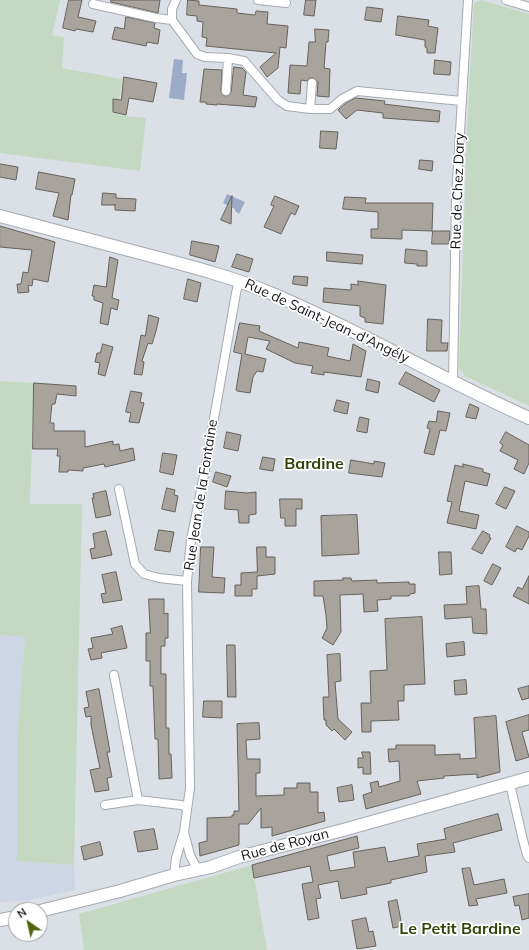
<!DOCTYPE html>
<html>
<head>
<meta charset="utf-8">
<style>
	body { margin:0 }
	#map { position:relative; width:529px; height:950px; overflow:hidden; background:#dbe0e7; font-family:Mulish,sans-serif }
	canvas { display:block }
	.north { position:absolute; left:8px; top:902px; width:40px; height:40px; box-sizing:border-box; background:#fff; border:1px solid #a1a2a3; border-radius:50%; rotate:326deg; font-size:11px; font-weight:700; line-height:16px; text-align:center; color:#151619 }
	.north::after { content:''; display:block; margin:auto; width:14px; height:18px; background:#4f6512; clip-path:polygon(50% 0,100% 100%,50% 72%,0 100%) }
</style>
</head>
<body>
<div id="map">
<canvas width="529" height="950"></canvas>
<div class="north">N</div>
</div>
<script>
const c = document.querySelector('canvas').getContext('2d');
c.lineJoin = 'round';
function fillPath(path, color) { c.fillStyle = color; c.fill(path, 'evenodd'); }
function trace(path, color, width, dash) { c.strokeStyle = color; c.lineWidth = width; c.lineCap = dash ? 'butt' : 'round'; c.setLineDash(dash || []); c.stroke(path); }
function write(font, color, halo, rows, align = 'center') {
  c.font = font + ' Mulish,sans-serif'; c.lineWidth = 3.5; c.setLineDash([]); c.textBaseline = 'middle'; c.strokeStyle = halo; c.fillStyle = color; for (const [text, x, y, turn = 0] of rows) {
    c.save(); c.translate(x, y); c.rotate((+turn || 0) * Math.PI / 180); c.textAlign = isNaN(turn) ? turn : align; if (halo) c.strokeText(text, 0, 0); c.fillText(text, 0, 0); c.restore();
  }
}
fillPath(new Path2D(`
	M0 635 25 637 17 738V861L74 865 75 890 26 901 0 902Z`), '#cdd6e4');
fillPath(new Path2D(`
	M0 0H60L52 35 64 37 62 68 122 79 117 115 146 118 140 171 0 153Z
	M481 0 529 14V406L465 376 459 368 467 130 474 3Z
	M0 381 34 383 30 504H82L74 865 17 861V738L25 637 0 635Z
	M252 865 267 950H84L79 914Z`), '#c3d9c1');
fillPath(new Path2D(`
	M174 59 183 60 182 73H187L184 100 169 98Z
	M227 194 245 202 239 214 235 211V209L223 203Z`), '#9cabc8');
const building = new Path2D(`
	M69 0H82L78 17 96 21 93 32 76 29 75 31 63 28Z
	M111 0H160L158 13 111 2Z
	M188 0 199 1V5L237 9V13L255 15 256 11 268 12 267 24 288 26 286 48 280 47 278 68 267 77 260 67 276 53 206 46 207 38 202 37 203 22 197 21V16L187 15Z
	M306 0H316L314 16 304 15Z
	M367 7 383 9 381 22 365 20Z
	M398 16 429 20 428 26 438 28 435 53H427V48L425 47V40L396 35Z
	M126 17 155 23 154 28 160 30 158 44 147 42 146 46 112 39 115 27 124 29Z
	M315 29 329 30 328 42H326L324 68 330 69 329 97 317 96 318 82 313 78H309L307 81 301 80 300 94 288 93 290 65 307 66 309 42H315Z
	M435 60 451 62 450 75 434 74Z
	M234 67 242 68 246 72 243 95 257 97 255 107 217 104V105L206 104V102H200L204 69 222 70 221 91 223 95 226 96 230 94 231 92Z
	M124 77 157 83 153 102 129 98 126 115 113 112V99L121 100Z
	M356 98 385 101 384 104 440 111 439 122 383 118V113L357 110 346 119 338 110 346 103Z
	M321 131 338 132 336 149 320 148Z
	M420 160 433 161 432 171 419 169Z
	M0 164 18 167 16 180 0 177Z
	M39 172 75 179 72 195H71L68 220 53 216 59 193 36 189Z
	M103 193 116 194V198L136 199 135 211 115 210V204V205H102Z
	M232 196 231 224 221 220Z
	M275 196 299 206 295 215 291 213 281 234 264 227 274 206 271 205Z
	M345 197 366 198 365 203H433L432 231 402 230V239L371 238V229H378V212L343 209Z
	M0 226 55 242 48 282 33 279 32 286 28 285 29 292 18 293 17 284H21L23 272 28 273 32 250 0 247Z
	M433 231H450L449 244H432Z
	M192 241 219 246 215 262 190 255Z
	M406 249 427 251V266H417V264L405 263Z
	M327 252 363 255 362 264 327 261Z
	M237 254 253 259 249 272 232 267Z
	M110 257 118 260 112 298 119 300 117 310 111 308 108 325 100 323 103 303 94 300V296H92L94 285 106 287Z
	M294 276 308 277 307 286 293 284Z
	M188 279 201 283 197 302 184 299Z
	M358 281 386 285 383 324 365 322V318L360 316V306L323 302 324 288 351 290V284L358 285Z
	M149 315 159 318 156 331 152 344 148 343 142 361 144 362 142 375 134 374 141 335 145 336Z
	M428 319 442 320 441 343H448L447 351H427Z
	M240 323 260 326 259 331 298 348 299 342 329 348 327 356 350 361 353 344 366 351 361 377 324 372V375L311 373 313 366 295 363 266 349 270 341 248 337 245 354 266 359 263 372 257 371 253 377 250 393 237 391 236 390 242 354 234 352Z
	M103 344 113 347 105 376 98 374 100 363 95 362 97 353H100Z
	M406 372 440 390 434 402 399 384Z
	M368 379 380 382 378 393 366 390Z
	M34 383 76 386V396L57 394 55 404H52L50 423H54V431H85V447L113 441V445L119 444 120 451 133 448 135 460 105 467 104 464 83 468V471L68 470V472H59L60 456H57L58 449H33Z
	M131 391 142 393 140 402 144 403 139 423 129 422 131 413 126 412Z
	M337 400 349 403 347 414 334 411Z
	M470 404 479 408 476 419 466 417Z
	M438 411 450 413 446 431 440 430 434 455 424 453 430 429 427 428 429 421 436 422Z
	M360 417 369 419 367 433 357 431Z
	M227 432 241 435 238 451 224 448Z
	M506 432 529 445V463L524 474 514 469 518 460 500 451 503 445 500 443Z
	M163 453 177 455 173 475 160 472Z
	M263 457 275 459 273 471 260 469Z
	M351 460 374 464V461L385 463 382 477 349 473Z
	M463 464 483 469V472L490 474 487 486 465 481 459 511 479 515 476 529 447 523 452 502 447 501 455 465 463 467Z
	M216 472 231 476 227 487 213 482Z
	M505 487 515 491 506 509 496 504Z
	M167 488 175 490 174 495 178 496 175 512 162 509Z
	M106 491 111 515 96 518 92 498H94L93 494Z
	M226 491 247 493 256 492V514L249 515V523H239L238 510 225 509Z
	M280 499H302V509H296V526H285V518H281Z
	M357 515 359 554 322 556 321 516Z
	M517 526 529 532V536L522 550 517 548 515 552 506 547Z
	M159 530 174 532 170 552 155 550Z
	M106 531 112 555 92 559 90 549 95 548 93 534Z
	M483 531 490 535 489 537 491 538 482 554 472 549Z
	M201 547H214L212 577 225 578 224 593 199 592Z
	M257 547H266V557H275V574L257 576V589H252V596H235V585H241V573L257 572Z
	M439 552H451L452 574 440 575Z
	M493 564 501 568 492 585 484 581Z
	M116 572 122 600 103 603 101 594 106 593 102 575Z
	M529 576V604L513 596 518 587 522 589Z
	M343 578H351L352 581 377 580V583L409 582V584H415V593L410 594 409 596H391V599L377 600 378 611 364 612 363 594 340 595 341 632 333 645 322 638 327 628 326 615 323 596H314V581L343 580Z
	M479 586 481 609H486L487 634 473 633 472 617 445 619 444 605 467 604 466 587Z
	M149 599H164V614L168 613V638H165V646H161V674H166V728H169V754H171L172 778 159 779 158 739H155L153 686H150V661H146V633H150Z
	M422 617 425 684 404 685V701H398L399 720 371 721V732H362L361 703H371L370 671 387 670 385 619Z
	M122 626 127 648 101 653 102 658 91 660 88 649 93 648 91 638 113 634 111 629Z
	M464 642 465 655 447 657 446 644Z
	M227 645H235L236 697H228Z
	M340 654 341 681 335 682 338 719 352 732 345 740 334 729 332 731 326 725V720H324L323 697H329L327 655Z
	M466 680 467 694 455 695 454 681Z
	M529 686V698L522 700 518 689Z
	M99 689 110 752H107L112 777 107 778 109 790 95 792 90 770 100 768 91 725V716L86 717 84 708 89 707 86 692Z
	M204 701H222V718L203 717Z
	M529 715V730L522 732 529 757 516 761 506 722Z
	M496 716 500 772 477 778V774L444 776V778L417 781 421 794 366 809 363 795 372 792 370 783 378 781 379 787 400 781 399 761 389 762 388 749H396V745H435V755L460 754V759L476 758 474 718Z
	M259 723 260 739 246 740 247 759H260V773H256V796L284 795V788H297V783H310V792H318V813L324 812 325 821 272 836V827L261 828V808L248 824H239V845L200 856 199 843 207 841V818L232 817V815H234V811H239L237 724Z
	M362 752H370L371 774H363V767L358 768V758H363Z
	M352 785 354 800 339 802 337 788Z
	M498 814 502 830 453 843 455 852 425 856 427 872 391 880V883L366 888 367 894 341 899 338 881 318 885 321 898 316 899 319 918 308 920 302 884 313 882 310 866 254 878 252 865 357 836 359 848 327 856 330 871 355 867 353 852 385 847 388 862 419 856 417 844 446 839 444 829Z
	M154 829 158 849 138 852 134 832Z
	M100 842 103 855 84 860 81 847Z
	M470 868 474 885 504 879 507 893 476 899 478 905 469 906 462 869Z
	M529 894V918L522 920 519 905 515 906 513 897Z
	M397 900 402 926 393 928 388 902Z
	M366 918 369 932 373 931 376 946 357 949 352 921Z`);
fillPath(building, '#a8a39c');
trace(building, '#66615b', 1);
const minor = new Path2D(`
	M176 0 172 9V20L197 54 205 57 228 58 244 61 278 100 287 106 310 109H330L342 99 357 91 462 101
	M258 0 286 3
	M506 0 529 7
	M93 4 156 18 172 20
	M226 91 228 58
	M310 109 312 83
	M453 382 456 198 468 0
	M119 489 135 564 144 574 159 578 187 581
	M114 675 138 800 181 805 187 807
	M510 784 523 840 527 855 529 858
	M105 805 138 800
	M184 832 190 855 197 869
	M174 875 176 858 184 832 190 788 187 581 191 540 205 470 236 293 239 281`);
const secondary = new Path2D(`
	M0 216C52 230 103 243 155 257 193 267 231 277 268 292 357 329 441 379 529 418
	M40 911 120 891 174 875 211 867 239 857 343 830 529 778
	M0 920 16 917`);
trace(minor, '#a5aab1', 10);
trace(secondary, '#a5aab1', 14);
trace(minor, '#fff', 8);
trace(secondary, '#fff', 12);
write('14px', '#151619', '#fff', [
	["Rue de Chez Dary",458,191,-88],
	["Rue de Saint-Jean-d'Angély",327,321,25],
	["Rue Jean de la Fontaine",201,495,-81],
	["Rue de Royan",285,845,-15]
]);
write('bold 16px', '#324209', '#fff', [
	["Bardine",314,464],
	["Le Petit Bardine",460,929]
]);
</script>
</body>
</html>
